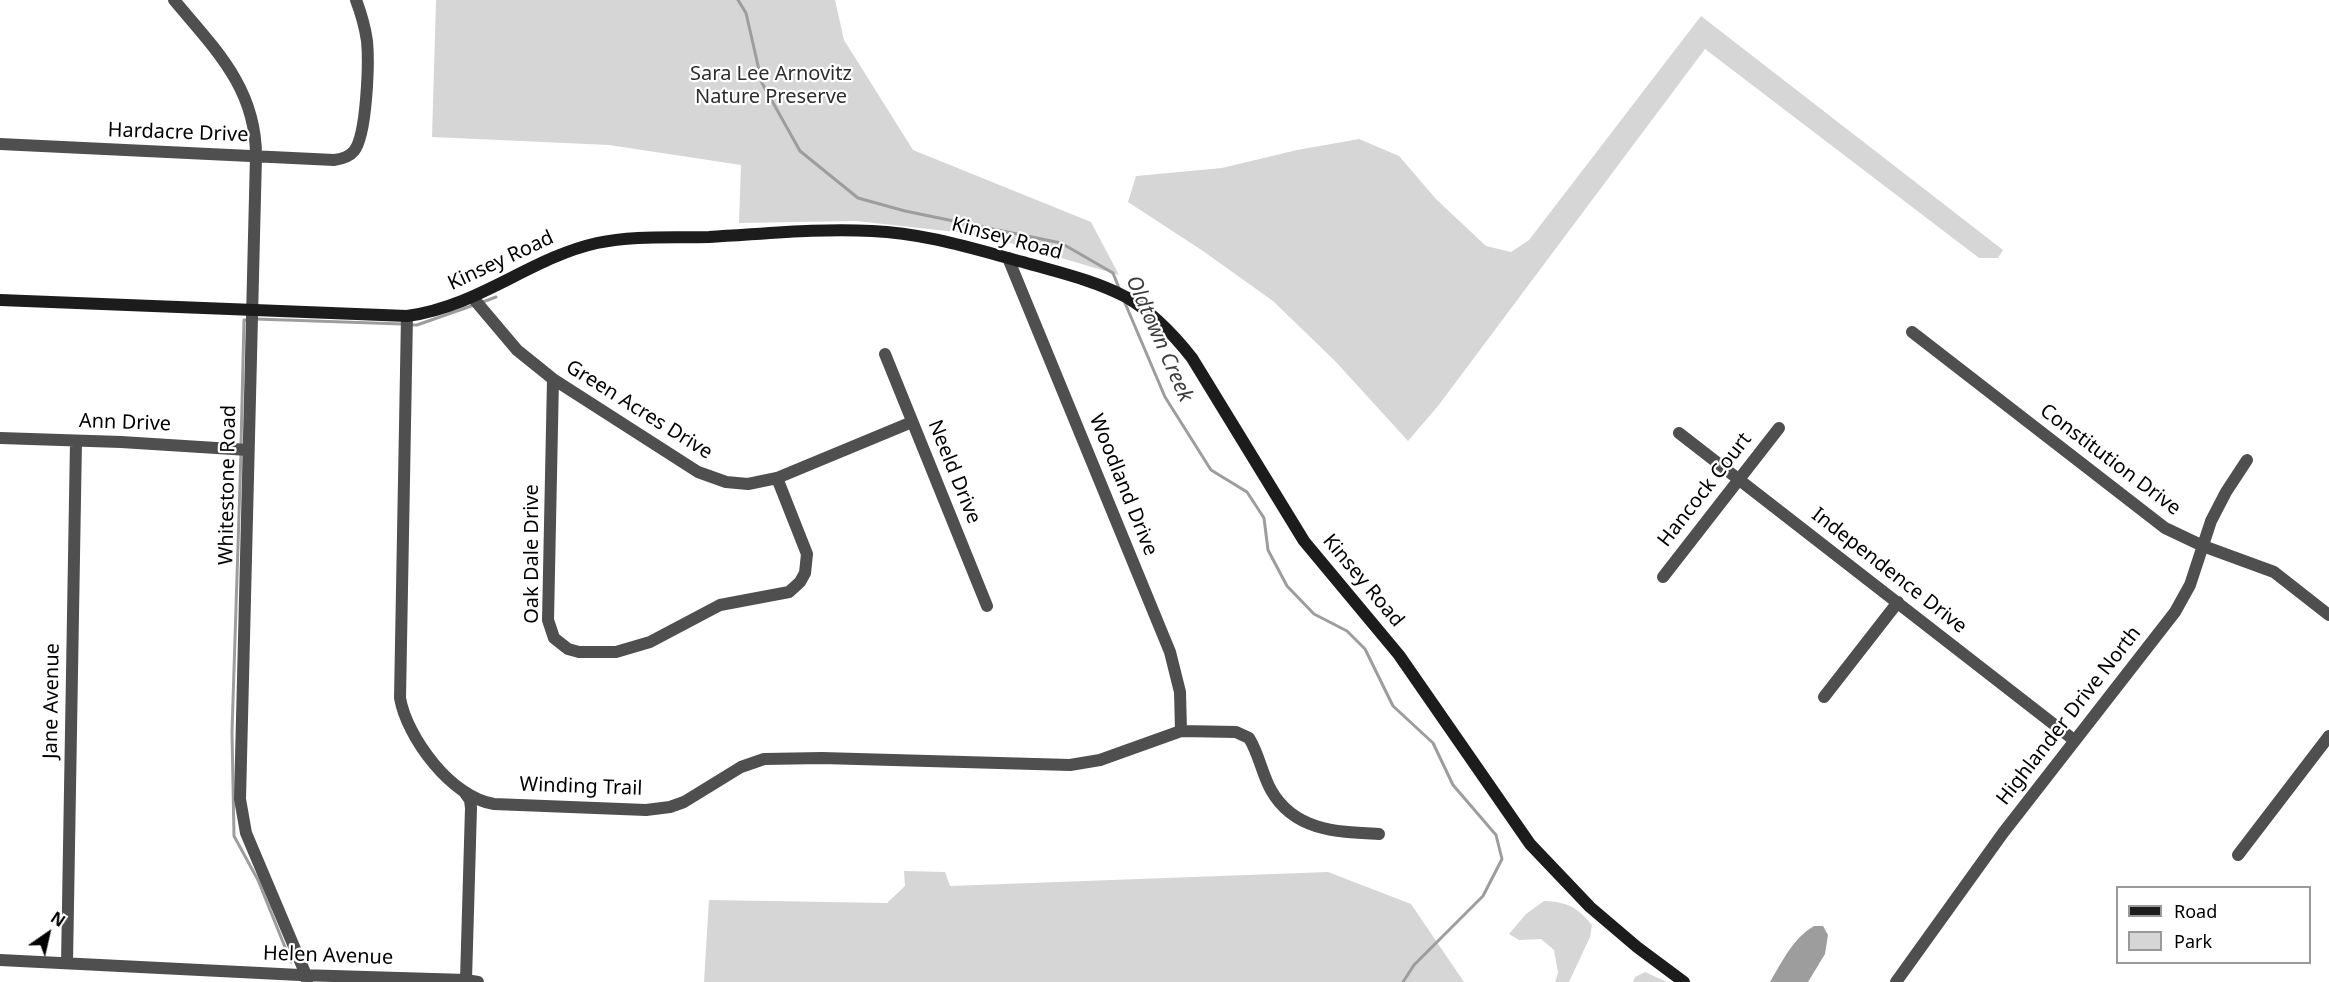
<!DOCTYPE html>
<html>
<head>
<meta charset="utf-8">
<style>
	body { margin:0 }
	#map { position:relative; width:2329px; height:982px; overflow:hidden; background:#fff; font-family:"Noto Sans",sans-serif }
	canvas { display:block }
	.legend { position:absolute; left:2116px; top:886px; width:195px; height:78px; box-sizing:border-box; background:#fff; border:2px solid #999; margin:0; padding:8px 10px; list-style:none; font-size:18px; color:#000 }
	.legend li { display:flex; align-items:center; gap:12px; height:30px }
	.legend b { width:30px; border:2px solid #999 }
	.north { position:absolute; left:18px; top:904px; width:60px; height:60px; -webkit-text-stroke:4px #fff; paint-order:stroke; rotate:34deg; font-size:16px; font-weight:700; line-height:24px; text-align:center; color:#000 }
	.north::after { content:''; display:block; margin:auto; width:21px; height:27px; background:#000; clip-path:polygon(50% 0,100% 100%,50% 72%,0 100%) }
</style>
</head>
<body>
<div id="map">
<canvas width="2329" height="982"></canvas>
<ul class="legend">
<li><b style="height:8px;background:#1c1c1c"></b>Road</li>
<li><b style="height:16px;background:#d6d6d6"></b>Park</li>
</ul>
<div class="north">N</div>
</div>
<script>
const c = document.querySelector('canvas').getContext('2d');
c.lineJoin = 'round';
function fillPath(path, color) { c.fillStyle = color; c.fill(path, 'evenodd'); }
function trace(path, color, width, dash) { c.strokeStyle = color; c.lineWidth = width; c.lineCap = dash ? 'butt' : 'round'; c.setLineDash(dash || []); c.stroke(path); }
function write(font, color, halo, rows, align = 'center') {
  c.font = font + ' "Noto Sans",sans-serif'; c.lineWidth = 4.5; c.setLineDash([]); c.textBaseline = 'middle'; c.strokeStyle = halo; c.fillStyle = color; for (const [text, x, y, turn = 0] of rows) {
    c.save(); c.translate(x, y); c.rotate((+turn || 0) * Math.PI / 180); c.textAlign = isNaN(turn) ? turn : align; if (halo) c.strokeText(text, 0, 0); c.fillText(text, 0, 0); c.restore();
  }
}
fillPath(new Path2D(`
	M436 0H835L844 40 913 150 1091 222 1119 275 983 235 856 221 739 223 741 165 609 145 432 137Z
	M1701 16 2003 250 1998 258H1979L1705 49 1438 406 1408 441 1336 362 1273 301 1203 251 1128 202 1136 176 1222 168 1297 150 1359 139 1399 156 1436 199 1486 246 1511 252 1529 240Z
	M904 871 945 872 950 886 1328 872 1411 904 1464 982H704L709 900 887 903 905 886Z
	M1544 901C1568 902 1577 907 1592 925L1590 937 1569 982H1555L1558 973 1554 950 1541 939 1519 940 1509 934 1526 914Z
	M1645 972 1667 982H1633L1635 977Z`), '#d6d6d6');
fillPath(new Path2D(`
	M1814 926H1823L1828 935 1825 954 1808 982H1770C1782 962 1793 938 1814 926Z`), '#9d9d9d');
trace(new Path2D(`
	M738 0 746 13 762 83 800 151 858 198 905 211 1061 243 1113 273 1119 288
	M480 303 496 297
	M1125 303 1165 397 1211 470 1247 492 1264 518 1268 550 1287 586 1314 614 1347 631 1365 649 1393 706 1433 743 1453 785 1496 835 1502 859 1483 896 1414 965 1403 982
	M256 319 402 324
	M409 325H417L474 305
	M241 445 244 320H249
	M241 452 232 732 234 836 258 880 291 962`), '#9d9d9d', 3);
trace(new Path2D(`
	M174 0C215 49 256 88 256 156L240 799 246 833 306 975 307 982
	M0 144 334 160C342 159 349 157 354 151 367 135 369 62 367 41 365 27 361 13 356 0
	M1008 258 1170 652 1180 692 1181 731
	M473 298 517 350 553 379 698 472 726 482 748 484 777 478 912 422
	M407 316 400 698C407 738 452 798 494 804L646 810 670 807 684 802 741 767 764 759 822 758 1070 765 1100 760 1181 731 1236 732 1249 738C1259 754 1262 774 1271 790 1294 831 1337 832 1379 834
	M1912 332 2165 528 2203 546 2274 572 2329 615
	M885 354 987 606
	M553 379 548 620 554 638 568 649 579 652H616L650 642 720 605 789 592 800 582 805 573 807 554 777 478
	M1679 433 2074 740
	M0 438 121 442 248 450
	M1663 577 1779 428
	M1824 697 1898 602
	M2238 855 2329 736
	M0 960 300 975 466 980 471 808 470 800 465 793
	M67 963 76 441
	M466 980 478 982
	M1896 982 2003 833 2175 612 2190 585 2211 521 2226 492 2247 460`), '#4f4f4f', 12);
trace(new Path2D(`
	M0 300 407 316C480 306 530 258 597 243 634 235 672 238 709 237 764 234 818 228 872 231 924 233 974 249 1023 262 1057 272 1094 280 1126 297 1152 312 1174 335 1192 358L1304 541 1399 655 1530 844 1590 907 1637 947 1684 982`), '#1c1c1c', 12);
write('20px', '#2d2d2d', '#fff', [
	["Sara Lee Arnovitz",771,74],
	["Nature Preserve",771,97]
]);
write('20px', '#000', '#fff', [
	["Hardacre Drive",178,133,2],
	["Kinsey Road",1007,239,15],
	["Kinsey Road",501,261,-25],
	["Green Acres Drive",639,410,32],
	["Ann Drive",125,423,2],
	["Constitution Drive",2110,460,37],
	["Neeld Drive",954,472,68],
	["Whitestone Road",228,485,-89],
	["Woodland Drive",1123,485,68],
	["Hancock Court",1705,490,-52],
	["Oak Dale Drive",532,554,-90],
	["Independence Drive",1889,571,38],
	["Kinsey Road",1363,581,50],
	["Jane Avenue",52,701,-89],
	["Highlander Drive North",2069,716,-52],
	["Winding Trail",581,787,2],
	["Helen Avenue",328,956,2]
]);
write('italic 21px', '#3e3e3e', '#fff', [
	["Oldtown Creek",1159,339,66]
]);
</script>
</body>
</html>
